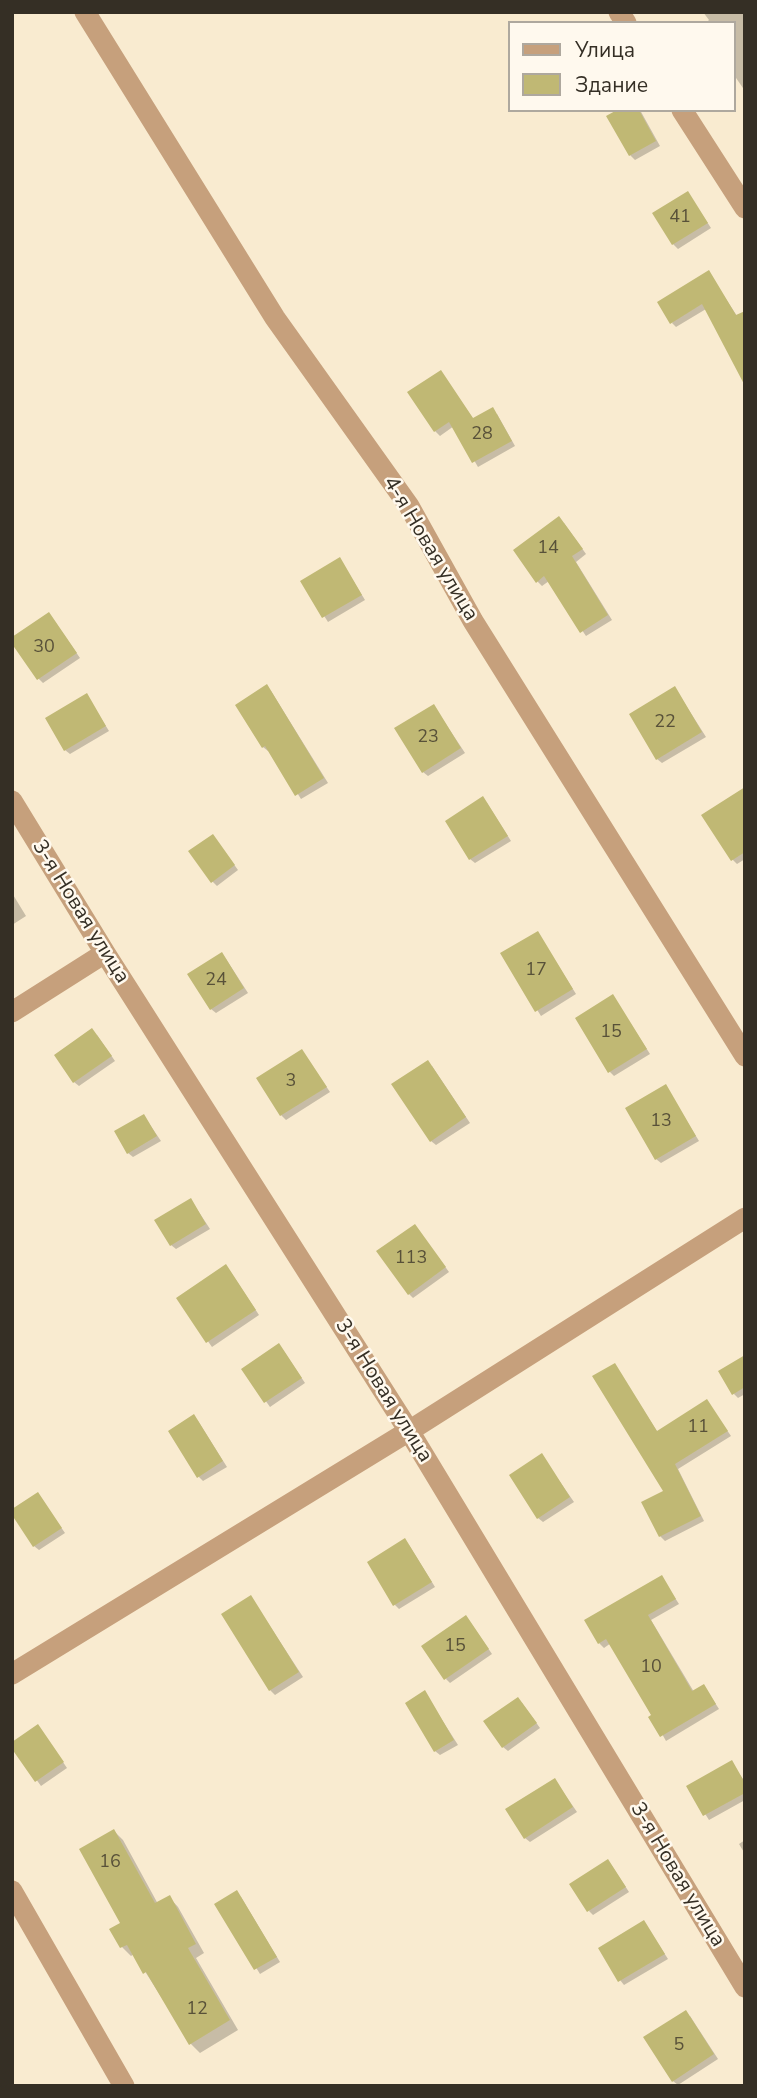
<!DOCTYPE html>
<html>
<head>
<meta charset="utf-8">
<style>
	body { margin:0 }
	#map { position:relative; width:757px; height:2098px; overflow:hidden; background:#f9ebd0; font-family:"Nunito Sans",sans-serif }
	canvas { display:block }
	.frame { position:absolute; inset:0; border:14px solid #352f25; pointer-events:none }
	.legend { position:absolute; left:508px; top:21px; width:228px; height:91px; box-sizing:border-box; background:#fff9ee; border:2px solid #aea89e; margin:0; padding:9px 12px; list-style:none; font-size:21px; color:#352f25 }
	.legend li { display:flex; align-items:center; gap:14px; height:35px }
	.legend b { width:35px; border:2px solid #aea89e }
</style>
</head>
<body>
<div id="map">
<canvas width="757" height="2098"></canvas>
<div class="frame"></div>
<ul class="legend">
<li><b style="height:9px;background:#c6a07c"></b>Улица</li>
<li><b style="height:19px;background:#c0b874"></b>Здание</li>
</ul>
</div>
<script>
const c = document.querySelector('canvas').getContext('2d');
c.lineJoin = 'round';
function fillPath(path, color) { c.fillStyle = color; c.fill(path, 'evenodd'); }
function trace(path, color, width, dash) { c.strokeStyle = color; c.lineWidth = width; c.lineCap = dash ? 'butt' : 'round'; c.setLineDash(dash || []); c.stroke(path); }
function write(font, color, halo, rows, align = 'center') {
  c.font = font + ' "Nunito Sans",sans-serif'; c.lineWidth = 5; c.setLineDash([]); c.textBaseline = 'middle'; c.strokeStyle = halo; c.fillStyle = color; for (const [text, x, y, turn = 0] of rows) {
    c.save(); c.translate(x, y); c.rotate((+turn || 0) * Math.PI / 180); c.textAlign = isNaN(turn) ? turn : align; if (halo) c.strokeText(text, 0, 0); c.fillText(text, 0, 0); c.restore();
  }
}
fillPath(new Path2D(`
	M703 12H745V91L734 75V23H706L709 20Z
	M621 110H640L660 146 635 160 630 155Z
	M688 193 711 228 678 249 673 244Z
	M709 273 737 316 706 309 676 327 672 323Z
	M441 372 474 420 497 414 515 446 478 467 454 426 440 436 435 431Z
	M564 523 586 554 576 562 612 620 586 636 549 581 542 586 537 581Z
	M340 559 365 600 328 622 302 581Z
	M53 619 80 658 43 683 38 678Z
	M675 688 706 737 662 763 657 759Z
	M271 691 328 783 301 799 270 750 268 751 263 747Z
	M87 696 109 731 70 754 65 750Z
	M434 706 465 753 428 776 423 772Z
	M745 791V859L737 864 732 859Z
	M487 803 511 841 475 863 470 859Z
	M217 841 238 870 217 886 212 881Z
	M12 893 26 916 12 925Z
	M538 933 576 994 541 1016 502 954Z
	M226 959 248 993 216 1013 211 1009Z
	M613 996 650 1054 614 1076 610 1072Z
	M97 1035 115 1061 79 1086 74 1082Z
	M302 1051 330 1092 286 1120 281 1115Z
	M432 1066 470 1123 436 1145 431 1141Z
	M666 1087 699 1141 661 1163 656 1159Z
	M144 1116 161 1141 133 1157 128 1153Z
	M191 1200 210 1229 176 1249 171 1245Z
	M419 1231 449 1272 413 1298 409 1294Z
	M230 1271 259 1315 212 1347 178 1299Z
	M283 1350 305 1383 270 1407 243 1369Z
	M745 1357V1394L738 1398 734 1394Z
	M615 1365 658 1433 707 1401 731 1436 678 1469 704 1521 665 1541 660 1536 665 1492Z
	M198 1421 227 1467 203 1481 199 1477Z
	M542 1456 574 1502 543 1522 538 1518Z
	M38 1494 65 1533 39 1550 34 1546Z
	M409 1545 435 1587 399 1609 395 1605Z
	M662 1578 679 1604 651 1620 694 1692 704 1686 719 1709 666 1741 611 1643 604 1648 599 1643Z
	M251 1597 303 1677 275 1695 270 1690Z
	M470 1622 492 1654 450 1683 446 1679Z
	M425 1693 458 1745 440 1755 435 1751Z
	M522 1703 540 1728 508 1751 503 1747Z
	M42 1731 67 1768 41 1786 12 1746Z
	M731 1762 745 1782V1800L709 1820 688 1787Z
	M555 1780 577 1812 530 1842 525 1838Z
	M114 1831 123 1840 158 1904 169 1897 178 1907 204 1953 196 1958 238 2030 200 2053 191 2044 134 1954 131 1956 122 1947 123 1924Z
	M745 1840V1854L739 1844Z
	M612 1866 629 1892 593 1915 589 1911Z
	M241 1897 280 1962 260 1974 217 1904Z
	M644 1922 668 1959 624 1985 620 1980Z
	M690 2016 718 2059 678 2085 673 2081Z`), '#0003');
fillPath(new Path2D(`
	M617 110H639L656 141 629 156 606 116Z
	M688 191 708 223 672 245 652 213Z
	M709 270 736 315 745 311V386L702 304 670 324 657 302Z
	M441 370 473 418 493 407 512 441 472 463 449 422 434 432 407 392Z
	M559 516 583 549 572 556 608 615 580 633 544 576 536 583 513 550Z
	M340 557 362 595 322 618 300 581Z
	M49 612 77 653 37 680 12 644V637Z
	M267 684 324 778 295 796 265 746 262 748 235 705Z
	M675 686 702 732 656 760 629 714Z
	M87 693 106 726 64 751 45 718Z
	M434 704 461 748 422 773 394 728Z
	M745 787V852L731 861 701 815Z
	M483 796 508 836 469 860 445 821Z
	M213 834 235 865 211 883 188 851Z
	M538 931 573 989 535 1012 500 953Z
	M222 952 244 988 210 1010 187 974Z
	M613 994 647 1049 608 1073 575 1018Z
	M92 1028 112 1056 73 1083 54 1055Z
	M302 1049 327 1087 280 1116 256 1078Z
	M428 1060 466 1117 430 1142 391 1084Z
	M666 1084 696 1136 655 1160 625 1108Z
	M144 1114 157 1136 127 1154 114 1131Z
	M191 1198 206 1224 170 1246 154 1220Z
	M415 1224 446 1267 408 1295 376 1251Z
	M226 1264 256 1310 206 1343 176 1298Z
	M279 1343 302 1378 264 1403 241 1369Z
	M745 1355V1387L732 1395 718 1371Z
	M615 1363 657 1431 707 1399 728 1431 675 1464 701 1516 659 1537 641 1502 663 1491 592 1376Z
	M194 1414 223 1461 197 1478 168 1431Z
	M542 1453 570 1497 537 1519 509 1475Z
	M38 1492 62 1528 33 1547 12 1515V1509Z
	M405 1538 432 1582 393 1606 367 1562Z
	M662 1575 676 1599 648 1615 692 1691 704 1684 716 1704 660 1737 648 1717 651 1715 606 1639 598 1644 584 1620Z
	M251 1595 299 1672 269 1691 221 1614Z
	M466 1615 489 1649 444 1680 421 1646Z
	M425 1690 454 1740 434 1752 405 1703Z
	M518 1697 537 1723 502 1748 483 1721Z
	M38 1724 64 1762 35 1782 12 1749V1742Z
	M732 1760 745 1783V1793L703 1816 686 1786Z
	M555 1778 573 1807 524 1839 505 1809Z
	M114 1829 155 1903 170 1895 196 1944 188 1948 230 2020 189 2045 146 1972 143 1974 127 1945 120 1948 109 1929 120 1923 79 1849Z
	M608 1859 626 1887 587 1912 569 1884Z
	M237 1890 277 1957 254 1970 214 1904Z
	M644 1920 665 1954 618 1982 598 1948Z
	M686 2010 714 2054 672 2082 643 2037Z`), '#c0b874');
trace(new Path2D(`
	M85 12 275 318 409 506 473 621 745 1056
	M619 12 626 23
	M682 110 745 208
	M12 801 105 953 409 1431 745 1987
	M12 1012 105 953
	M12 1674 409 1431 745 1218
	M12 1891 124 2086`), '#c6a07c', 21);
write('18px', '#585139', null, [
	["41",680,218],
	["28",482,435],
	["14",548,549],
	["30",44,648],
	["22",665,723],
	["23",428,738],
	["17",536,971],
	["24",216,981],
	["15",611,1033],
	["3",291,1082],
	["13",661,1122],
	["113",411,1259],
	["11",698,1428],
	["15",455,1647],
	["10",651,1668],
	["16",110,1863],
	["12",197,2010],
	["5",679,2046]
]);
write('21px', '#352f25', '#fff9ee', [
	["4-я Новая улица",430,549,59],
	["3-я Новая улица",80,912,58],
	["3-я Новая улица",383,1391,58],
	["3-я Новая улица",677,1875,59]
]);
</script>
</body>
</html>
